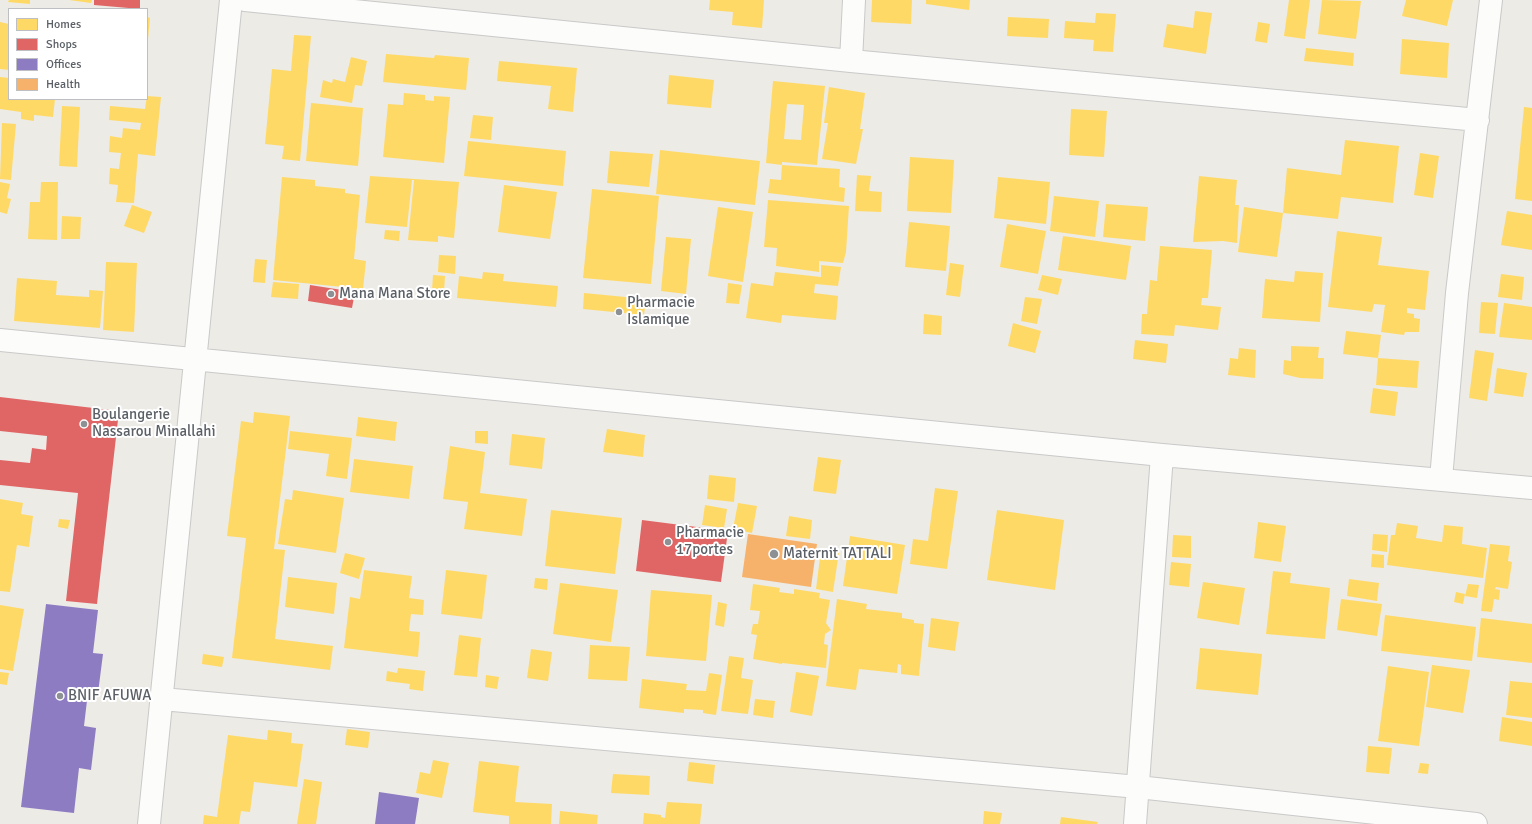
<!DOCTYPE html>
<html>
<head>
<meta charset="utf-8">
<style>
	body { margin:0 }
	#map { position:relative; width:1532px; height:824px; overflow:hidden; background:#edebe6; font-family:Signika,sans-serif }
	canvas { display:block }
	.legend { position:absolute; left:8px; top:8px; width:140px; height:92px; box-sizing:border-box; background:#fff; border:1px solid #bdbfc2; margin:0; padding:5px 7px; list-style:none; font-size:12px; color:#5b6066 }
	.legend li { display:flex; align-items:center; gap:8px; height:20px }
	.legend b { width:20px; border:1px solid #bdbfc2 }
</style>
</head>
<body>
<div id="map">
<canvas width="1532" height="824"></canvas>
<ul class="legend">
<li><b style="height:11px;background:#ffd966"></b>Homes</li>
<li><b style="height:11px;background:#e06666"></b>Shops</li>
<li><b style="height:11px;background:#8e7cc3"></b>Offices</li>
<li><b style="height:11px;background:#f6b26b"></b>Health</li>
</ul>
</div>
<script>
const c = document.querySelector('canvas').getContext('2d');
c.lineJoin = 'round';
function fillPath(path, color) { c.fillStyle = color; c.fill(path, 'evenodd'); }
function trace(path, color, width, dash) { c.strokeStyle = color; c.lineWidth = width; c.lineCap = dash ? 'butt' : 'round'; c.setLineDash(dash || []); c.stroke(path); }
function write(font, color, halo, rows, align = 'center') {
  c.font = font + ' Signika,sans-serif'; c.lineWidth = 4; c.setLineDash([]); c.textBaseline = 'middle'; c.strokeStyle = halo; c.fillStyle = color; for (const [text, x, y, turn = 0] of rows) {
    c.save(); c.translate(x, y); c.rotate((+turn || 0) * Math.PI / 180); c.textAlign = isNaN(turn) ? turn : align; if (halo) c.strokeText(text, 0, 0); c.fillText(text, 0, 0); c.restore();
  }
}
fillPath(new Path2D(`
	M9 0H30V4L8 2Z
	M69 0H92L91 3Z
	M710 0H764L762 28 732 25 733 12 709 10Z
	M872 0H912L911 24 871 22Z
	M926 0H970L969 10 926 4Z
	M1289 0H1310L1305 39 1284 36Z
	M1322 0 1361 1 1356 39 1318 34Z
	M1406 0H1453L1447 26 1402 16Z
	M1195 11 1212 13 1206 54 1163 47 1167 24 1193 28Z
	M1096 13 1116 14 1113 52 1093 51 1094 40 1064 38 1065 21 1095 23Z
	M147 17 150 18 148 39H147Z
	M1008 17 1049 19 1048 38 1007 36Z
	M0 22 9 24V70L0 69Z
	M1258 22 1270 24 1267 43 1255 41Z
	M294 35 311 36 300 161 282 159 284 146 265 144 272 69 291 71Z
	M1402 39 1449 43 1447 78 1400 74Z
	M1306 48 1354 53 1353 66 1304 61Z
	M386 54 434 58 435 55 469 58 466 90 383 82Z
	M351 57 367 61 362 86 355 85 352 103 320 97 323 80 332 83 333 79 345 82Z
	M499 61 577 68 573 112 548 109 551 86 497 81Z
	M669 75 714 80 711 108 667 104Z
	M0 77 9 78V99H55L53 117 34 115V121L21 119V112L0 109Z
	M773 81 825 86 817 165 782 162V165L766 163ZM787 104 804 105 801 140 784 139Z
	M829 87 865 93 860 129H863L856 164 822 159 828 123H824Z
	M404 93 425 95V100L434 101V96L450 97 444 163 383 157 388 104 403 105Z
	M147 96 161 97 155 156 138 154 134 203 116 202 118 185 109 184 110 168 119 169 121 153 109 152 110 136 122 138 123 128 140 130 141 123 109 120 110 106 145 109Z
	M311 103 363 108 358 166 306 161Z
	M62 106 80 107 77 167 59 166Z
	M1524 107 1532 108V201L1515 199Z
	M1071 109 1107 111 1104 157 1069 155Z
	M473 115 493 117 491 140 470 138Z
	M2 123 16 124 11 180 0 179Z
	M1345 140 1399 146 1393 203 1341 197 1338 219 1283 213 1277 257 1238 252 1244 207 1283 213 1287 168 1341 175Z
	M468 141 566 151 563 186 464 176Z
	M660 150 760 161 755 205 656 194Z
	M610 151 653 154 649 187 607 183Z
	M1420 153 1439 156 1433 198 1414 195Z
	M910 157 954 160 951 213 907 211Z
	M782 165 840 169 839 187 845 188 844 202 768 193 770 179 781 180Z
	M857 175 871 176 869 191 882 192 881 212 855 211Z
	M370 176 459 182 454 238 438 236V242L408 240 414 180H412L407 227 365 223Z
	M1199 176 1237 180 1235 205H1239L1237 243 1223 241 1193 242Z
	M282 177 315 180V186L345 189V193L360 195 354 259 366 261 363 289 273 280Z
	M998 177 1050 182 1046 224 994 218Z
	M0 182 10 184 7 198 11 199 7 214 0 212Z
	M41 182H58L57 240 28 239 30 202H40Z
	M504 185 557 192 550 239 498 232Z
	M592 189 659 196 651 284 583 278Z
	M1054 196 1099 201 1095 237 1050 231Z
	M768 200 849 206 846 252 843 263 819 261V272L776 266 777 248 764 247Z
	M1106 204 1148 207 1145 241 1103 237Z
	M132 205 152 212 144 233 124 226Z
	M718 207 753 212 743 282 708 276Z
	M1507 211 1532 215V250L1501 245Z
	M62 216 81 217 80 239H61Z
	M909 222 950 226 946 271 905 267Z
	M1007 224 1046 231 1038 274 1000 267Z
	M385 230 400 231 399 241 384 239Z
	M1337 231 1382 237 1378 265 1429 271 1425 310 1407 308V313L1414 314V318L1420 319 1419 332H1405L1404 335 1381 332 1385 305 1374 304 1372 312 1328 307Z
	M1063 236 1131 246 1126 280 1058 270Z
	M666 237 691 239 686 294 661 291Z
	M1160 246 1212 250 1208 298H1202L1201 305 1221 307 1218 330 1175 325 1174 336 1141 334 1142 314H1147L1150 280 1157 281Z
	M439 255 456 256 455 274 438 272Z
	M255 259 267 260 265 283 253 282Z
	M106 262 137 263 134 332 103 330Z
	M950 263 964 265 960 297 946 295Z
	M821 265 841 267 838 286 815 284 814 293 838 296 836 320 782 315 781 323 746 318 751 283 773 286 775 272 821 277Z
	M1295 271 1323 273 1320 322 1262 318 1265 279 1294 282Z
	M483 272 504 274 503 281 558 286 556 307 457 298 459 276 482 279Z
	M1501 274 1524 277 1522 300 1498 297Z
	M433 275 445 276 444 292 432 291Z
	M1042 275 1062 279 1058 295 1038 290Z
	M17 278 57 281 56 295 89 297V290L103 291 100 328 14 321Z
	M273 282 299 284 298 299 271 297Z
	M728 283 742 285 739 304 726 303Z
	M584 293 646 299 644 315 583 309Z
	M1025 297 1042 299 1037 324 1021 321Z
	M1481 302 1498 303 1495 334 1479 333Z
	M1504 303 1532 307V340L1499 337Z
	M924 314 942 316 941 335 923 334Z
	M1013 323 1041 331 1035 353 1008 346Z
	M1346 331 1381 335 1378 358 1343 354Z
	M1135 340 1168 344 1166 363 1133 359Z
	M1291 346 1319 347 1318 358H1324L1323 379 1300 378 1283 374 1284 360 1291 361Z
	M1239 348 1256 350 1255 378 1228 375 1230 358 1238 359Z
	M1475 350 1494 353 1487 401 1469 398Z
	M1378 358 1419 361 1417 388 1376 385Z
	M1497 368 1527 373 1523 397 1494 393Z
	M1373 388 1398 392 1395 416 1370 413Z
	M254 412 290 416 274 549 285 550 275 639 333 646 330 670 232 658 246 538 227 536 241 421 253 423Z
	M358 417 397 422 395 441 356 436Z
	M607 429 645 435 643 457 603 452Z
	M290 431 352 438 347 479 326 476 329 454 288 449Z
	M475 431H488V444L475 443Z
	M512 434 545 438 542 469 509 465Z
	M450 446 485 452 480 493 527 499 522 536 464 529 468 502 443 499Z
	M818 457 841 460 836 494 813 491Z
	M354 459 413 466 409 499 350 492Z
	M709 475 736 478 734 502 707 499Z
	M935 488 958 491 947 569 910 564 913 539 928 541Z
	M293 490 344 498 336 553 278 544 285 499 292 500Z
	M0 499 23 503 21 514 33 516 29 547 17 545 10 592 0 591Z
	M738 503 757 506 752 533 733 529Z
	M705 505 727 509 724 528 702 525Z
	M551 510 622 518 615 574 545 566Z
	M997 510 1064 520 1055 590 987 580Z
	M789 516 812 520 810 539 786 536Z
	M59 519 70 520 68 529 58 527Z
	M1258 522 1286 526 1281 562 1254 558Z
	M1397 523 1418 526 1416 538 1442 542 1444 525 1463 527 1462 544 1487 548 1483 578 1387 565 1391 535H1395Z
	M1373 534 1388 535 1387 552 1372 550Z
	M1173 535 1191 536V558L1172 557Z
	M850 536 905 545 897 594 843 586Z
	M1490 544 1510 546 1508 561 1512 562 1508 589 1496 587 1495 589 1500 590 1499 600 1494 599 1492 612 1481 611Z
	M821 550 839 552 833 592 816 589Z
	M345 553 365 558 359 579 340 573Z
	M1372 554 1384 555V568L1371 567Z
	M1171 562 1191 564 1189 587 1169 585Z
	M364 570 412 576 409 598 424 600 423 615 411 614 409 631 420 632 418 657 344 648 350 597 360 599Z
	M446 570 487 575 482 619 441 614Z
	M1273 571 1291 573 1290 583 1330 588 1325 639 1266 634Z
	M288 577 337 583 334 614 285 607Z
	M535 578 548 579 547 590 534 588Z
	M1349 579 1379 583 1377 601 1347 596Z
	M1203 582 1245 588 1239 625 1197 618Z
	M560 583 618 590 611 642 553 634Z
	M753 584 780 588 779 592 794 594V589L820 593 819 598 830 600 826 623 831 630 825 634 824 644 828 645 826 668 782 663V664L753 659 757 635 751 634 753 624H758L760 611 750 610Z
	M1468 584 1479 585 1477 598 1465 596Z
	M651 590 712 595 706 661 646 656Z
	M1456 592 1465 594 1463 604 1454 602Z
	M837 599 867 604 866 609 902 613V618L914 620V623L924 624 919 676 901 674V665L898 664 897 673 859 669 856 690 826 686Z
	M1341 599 1382 604 1377 636 1337 630Z
	M718 602 727 604 724 627 715 625Z
	M0 605 24 609 13 671 0 669Z
	M1385 615 1476 627 1472 661 1381 651Z
	M931 618 959 622 955 651 928 647Z
	M1481 618 1532 624V663L1477 657Z
	M459 635 481 638 477 677 454 675Z
	M590 645 630 647 627 681 588 679Z
	M1200 648 1262 654 1258 695 1196 689Z
	M531 649 552 652 548 681 527 678Z
	M203 654 224 657 222 667 202 664Z
	M729 656 744 658 741 678 753 680 748 714 721 711Z
	M1432 665 1470 670 1463 713 1426 707Z
	M1388 666 1429 672 1419 746 1378 741Z
	M398 668 425 671 423 691 409 689 410 684 386 681 387 671 397 673Z
	M0 672 9 673 7 685 0 684Z
	M796 672 819 676 812 716 790 712Z
	M709 673 722 675 716 715 703 713V710L684 709V713L639 708 642 679 687 684 686 690 706 691Z
	M486 675 499 677 497 689 485 687Z
	M1510 681 1532 683V718L1506 715Z
	M755 699 775 701 773 718 753 715Z
	M1502 717 1532 722V746L1499 741Z
	M347 729 370 732 368 748 345 745Z
	M268 730 292 733 291 743 303 744 297 787 254 782 250 812 241 811 239 824H203L204 815 217 817 228 735 267 740Z
	M1368 746 1392 748 1389 774 1366 772Z
	M433 760 449 763 442 798 416 793 420 772 430 774Z
	M479 761 519 766 515 802 552 804 551 824H509V816L473 812Z
	M689 762 715 765 713 784 687 781Z
	M1420 763 1429 764 1428 774 1418 773Z
	M613 774 650 776 649 795 611 793Z
	M304 779 322 782 316 824H297Z
	M667 802 702 804 700 824H643L644 813 661 815V817L665 818Z
	M560 811 598 815 597 824H559Z
	M984 811 1002 813 1000 824H983Z
	M1061 817 1098 822 1097 824H1060Z`), '#ffd966');
fillPath(new Path2D(`
	M94 0H140V9L94 5Z
	M310 285 355 292 352 308 308 301Z
	M0 397 119 411 97 604 66 601 78 493 0 485V460L30 463 32 448 46 450 47 436 0 431Z
	M642 520 728 531 721 582 636 571Z`), '#e06666');
fillPath(new Path2D(`
	M46 604 98 610 93 653 103 654 98 693 88 692 84 726 96 728 91 770 79 768 74 813 21 807Z
	M379 792 419 798 415 824H375Z`), '#8e7cc3');
fillPath(new Path2D(`
	M748 534 817 544 811 587 742 577Z`), '#f6b26b');
const minor = new Path2D(`
	M245 0 851 61 1478 120
	M851 61 854 0
	M0 340 1162 455 1532 488
	M1441 479 1457 293 1491 0
	M162 699 1138 787 1476 824
	M149 824 231 0
	M1135 824 1162 455`);
trace(minor, '#c9c9c9', 24);
trace(minor, '#fcfcfb', 22);
for (const [x, y, r, color] of [
	[331,294,4,"#8e9193"],
	[619,312,4,"#8e9193"],
	[84,424,4,"#8e9193"],
	[668,542,4,"#8e9193"],
	[774,554,5,"#8e9193"],
	[60,696,4,"#8e9193"]
]) { const dot = new Path2D(); dot.arc(x, y, r, 0, 2 * Math.PI); c.fillStyle = color; c.fill(dot); trace(dot, '#fff', 1.5); }
write('15px', '#5b6066', '#fff', [
	["Mana Mana Store",339,294],
	["Pharmacie",627,303],
	["Islamique",627,320],
	["Boulangerie",92,415],
	["Nassarou Minallahi",92,432],
	["Pharmacie",676,533],
	["17portes",676,550],
	["Maternit TATTALI",783,554],
	["BNIF AFUWA",68,696]
], 'left');
</script>
</body>
</html>
